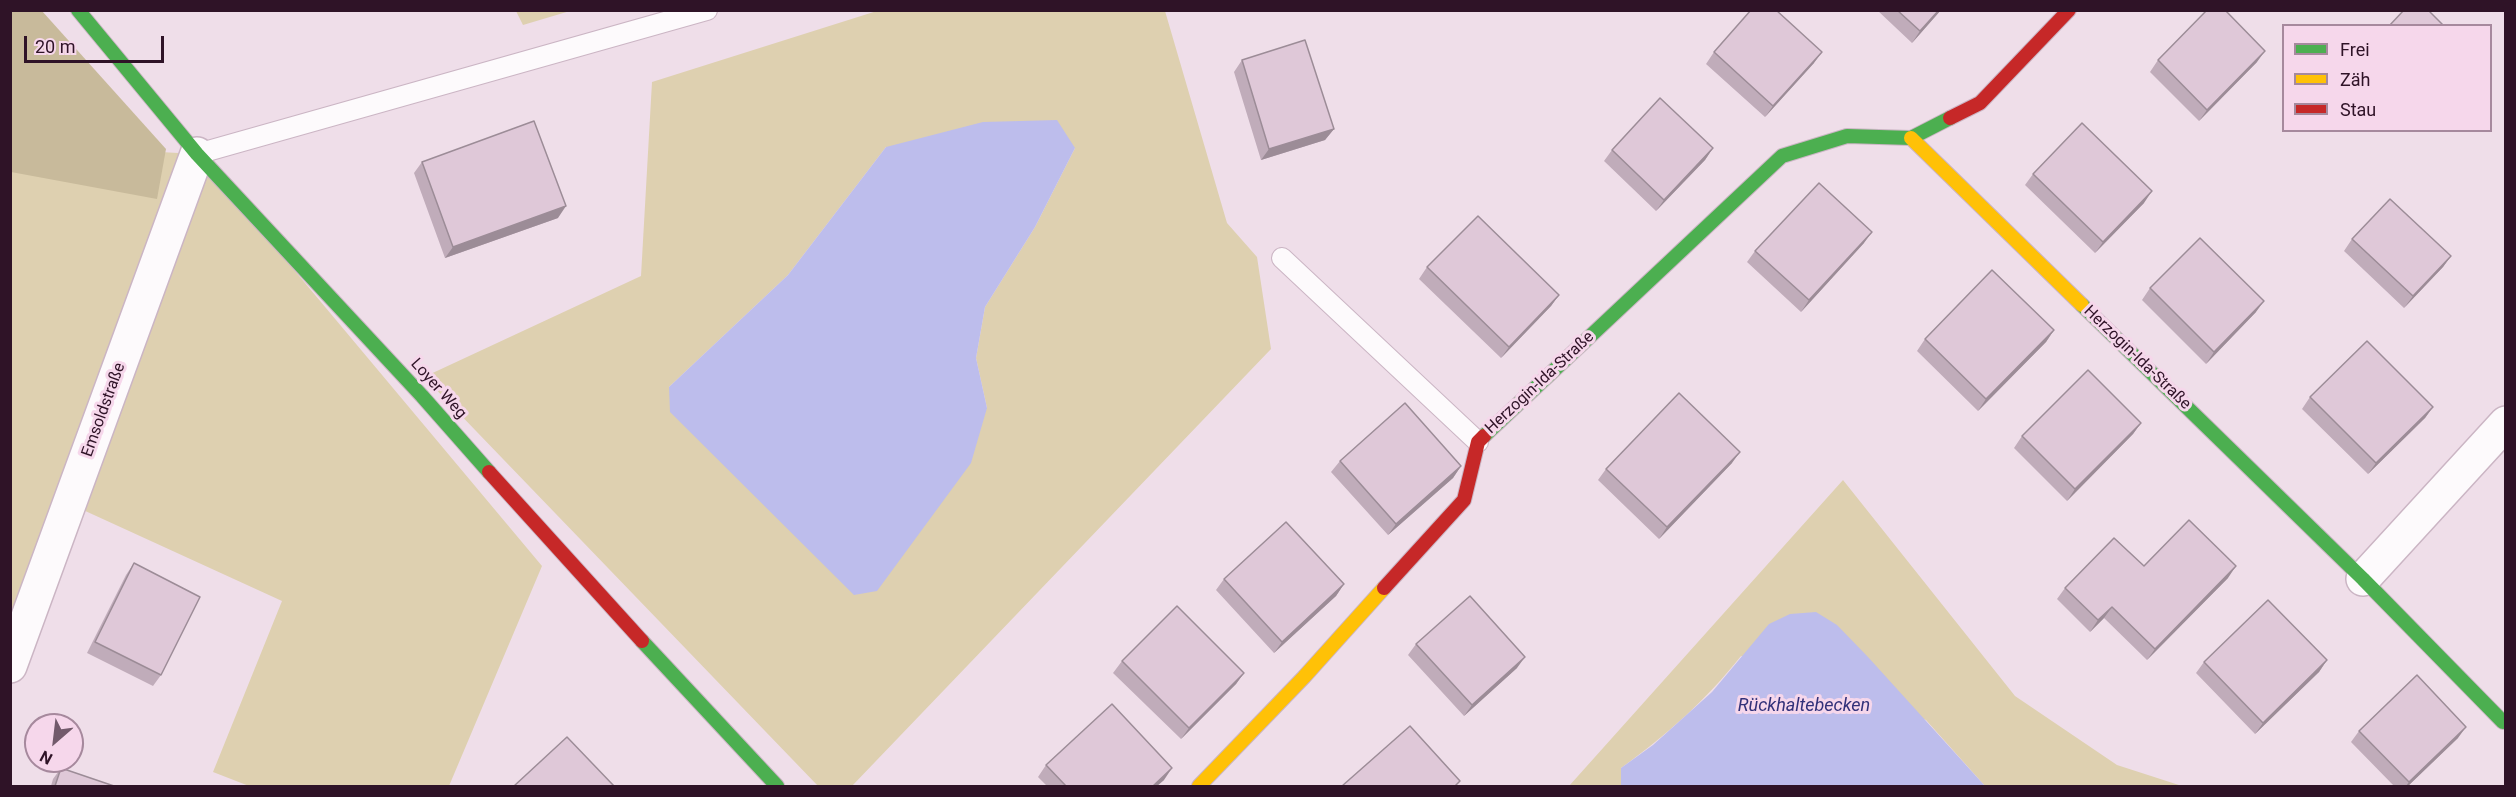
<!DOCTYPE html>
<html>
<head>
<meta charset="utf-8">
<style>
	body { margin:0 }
	#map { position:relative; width:2516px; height:797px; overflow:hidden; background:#efdee9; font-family:Roboto,sans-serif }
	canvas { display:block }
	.frame { position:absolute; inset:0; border:12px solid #2f1327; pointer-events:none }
	.legend { position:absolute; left:2282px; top:24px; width:210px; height:108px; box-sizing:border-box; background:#f6d7eb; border:2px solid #a6899d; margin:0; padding:8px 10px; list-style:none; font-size:18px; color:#2f1327 }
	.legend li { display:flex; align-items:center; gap:12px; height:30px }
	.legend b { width:30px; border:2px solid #a6899d }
	.north { position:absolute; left:24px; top:713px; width:60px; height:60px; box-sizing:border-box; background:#f6d7eb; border:2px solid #a6899d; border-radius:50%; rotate:208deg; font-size:16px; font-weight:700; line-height:24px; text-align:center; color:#2f1327 }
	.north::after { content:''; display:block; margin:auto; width:21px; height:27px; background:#725a6b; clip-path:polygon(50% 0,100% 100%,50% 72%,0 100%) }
	.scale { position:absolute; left:24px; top:36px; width:140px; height:27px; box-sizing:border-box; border:3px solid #2f1327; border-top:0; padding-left:8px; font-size:18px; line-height:21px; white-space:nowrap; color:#2f1327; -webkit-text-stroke:4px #f6d7eb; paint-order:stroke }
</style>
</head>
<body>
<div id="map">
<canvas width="2516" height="797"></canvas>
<div class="frame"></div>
<ul class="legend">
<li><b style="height:8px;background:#4caf50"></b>Frei</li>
<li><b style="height:8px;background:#ffc107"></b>Zäh</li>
<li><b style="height:8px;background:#c62828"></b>Stau</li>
</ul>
<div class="north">N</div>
<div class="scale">20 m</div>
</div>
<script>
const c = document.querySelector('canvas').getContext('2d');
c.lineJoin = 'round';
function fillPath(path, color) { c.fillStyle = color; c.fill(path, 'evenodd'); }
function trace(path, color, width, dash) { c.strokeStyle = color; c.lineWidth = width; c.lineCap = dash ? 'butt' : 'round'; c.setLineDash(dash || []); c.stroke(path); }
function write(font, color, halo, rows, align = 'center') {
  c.font = font + ' Roboto,sans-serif'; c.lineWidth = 6; c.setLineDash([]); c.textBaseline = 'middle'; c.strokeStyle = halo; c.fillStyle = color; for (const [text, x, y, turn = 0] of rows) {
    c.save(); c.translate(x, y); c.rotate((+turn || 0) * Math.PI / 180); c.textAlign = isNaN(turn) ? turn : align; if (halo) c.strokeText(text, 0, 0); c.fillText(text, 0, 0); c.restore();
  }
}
fillPath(new Path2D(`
	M880 10 1165 11 1227 223 1257 257 1271 349 852 786H818L424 377 641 276 652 82ZM886 147 1075 148 1035 227 985 307 976 358 987 408 669 387 788 275Z
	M516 11H570L523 25Z
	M11 144 197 154 542 566 449 786H249L213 772 282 601 70 504 11 666Z
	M1843 480 2015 696 2117 765 2182 786H1985L1926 720 1741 656C1705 701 1668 734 1621 768V786H1569Z`), '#ded0b0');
fillPath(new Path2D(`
	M10 11H42L166 149 157 199 11 172Z`), '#c8ba9b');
fillPath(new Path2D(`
	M1057 120 1075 148 1035 227 985 307 976 358 987 408 971 463 877 591 854 595 670 412 669 387 788 275 886 147 983 122Z
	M1816 612 1837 625 1868 657 1985 786H1621V768L1653 745 1712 692 1769 624 1790 614Z`), '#bdbdec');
const lane = new Path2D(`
	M197 154 707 10
	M1282 258 1478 442`);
const street = new Path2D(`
	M2363 579 2506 423
	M10 666 197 154`);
const fast = new Path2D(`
	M78 10 197 154 422 396 489 472
	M2082 305 2363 579 2503 722
	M1484 436 1782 156 1847 136 1911 138 1950 118
	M642 641 777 786`);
const slow = new Path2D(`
	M1911 138 2082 305
	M1199 786 1304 677 1384 588`);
const jam = new Path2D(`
	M1950 118 1980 103 2069 10
	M489 472 642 641
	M1384 588 1464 500 1478 442 1484 436`);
trace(lane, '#cbb5c4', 22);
trace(street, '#cbb5c4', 36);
trace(fast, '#cbb5c4', 16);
trace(slow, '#cbb5c4', 16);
trace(jam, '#cbb5c4', 16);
trace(lane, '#fdfafc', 20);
trace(street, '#fdfafc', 33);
trace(fast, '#4caf50', 14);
trace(slow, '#ffc107', 14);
trace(jam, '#c62828', 14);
fillPath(new Path2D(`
	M1877 10H1941L1912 43Z
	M1714 52 1814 63 1765 117 1706 64Z
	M1242 60 1334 129 1325 140 1261 160 1234 72Z
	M2158 60 2257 62 2199 121 2150 72Z
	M1713 148 1705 160 1656 211 1604 161 1612 150Z
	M422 162 558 218 445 258 414 173Z
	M2033 174 2144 203 2095 253 2025 185Z
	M2352 239 2451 256 2443 267 2404 308 2344 251Z
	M1864 243 1801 312 1747 262 1755 251Z
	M1427 267 1559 295 1551 306 1501 358 1419 279Z
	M2150 288 2256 312 2206 364 2142 300Z
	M2054 330 2046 342 1978 411 1917 351 1925 339Z
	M2310 397 2433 407 2425 418 2368 474 2302 409Z
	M2141 423 2133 434 2067 501 2014 448 2022 436Z
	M1340 461 1461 466 1453 478 1388 535 1331 472Z
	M1732 463 1659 539 1598 480 1606 469Z
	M134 563 161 675 153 686 87 653 126 575Z
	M2144 566 2228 578 2147 660 2104 618 2090 632 2057 599 2065 588Z
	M1224 579 1344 584 1336 596 1274 653 1216 590Z
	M1416 644 1517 668 1464 716 1408 655Z
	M2327 660 2319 672 2255 734 2196 673 2204 662Z
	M1122 661 1244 673 1236 684 1181 739 1113 673Z
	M2359 731 2458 738 2408 786H2394L2351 742Z
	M1046 765 1164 780 1157 786H1047L1038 777Z
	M61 768 114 786H51L53 779Z`), '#c0acba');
fillPath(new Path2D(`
	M1939 10H1941L1912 43 1920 31Z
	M2265 51 2257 62 2199 121 2207 110Z
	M1822 52 1814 63 1765 117 1773 106Z
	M1334 129 1325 140 1261 160 1269 149Z
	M1713 148 1705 160 1656 211 1664 200Z
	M2152 191 2144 203 2095 253 2103 242Z
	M566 206 558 218 445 258 453 247Z
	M1872 232 1864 243 1801 312 1809 300Z
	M2451 256 2443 267 2404 308 2413 296Z
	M1559 295 1551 306 1501 358 1509 347Z
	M2264 301 2256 312 2206 364 2214 352Z
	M2054 330 2046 342 1978 411 1986 399Z
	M2433 407 2425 418 2368 474 2376 463Z
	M2141 423 2133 434 2067 501 2075 489Z
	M1740 452 1732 463 1659 539 1667 527Z
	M1461 466 1453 478 1388 535 1396 524Z
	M2236 566 2228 578 2147 660 2155 649Z
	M1344 584 1336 596 1274 653 1282 642Z
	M2112 607 2104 618 2090 632 2098 620Z
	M1525 657 1517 668 1464 716 1472 705Z
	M2327 660 2319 672 2255 734 2263 723Z
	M1244 673 1236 684 1181 739 1189 728Z
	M2466 727 2458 738 2408 786H2406L2409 782Z
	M1172 768 1164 780 1157 786H1153Z`), '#9c8c97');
const building = new Path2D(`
	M1751 10H1776L1822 52 1773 106 1714 52Z
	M1897 10H1939L1920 31Z
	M2207 10H2225L2265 51 2207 110 2158 60Z
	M2404 10H2428L2444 26H2389Z
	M1305 40 1334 129 1269 149 1242 60Z
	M1660 98 1713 148 1664 200 1612 150Z
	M534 121 566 206 453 247 422 162Z
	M2082 123 2152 191 2103 242 2033 174Z
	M1819 183 1872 232 1809 300 1755 251Z
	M2390 199 2451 256 2413 296 2352 239Z
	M1478 216 1559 295 1509 347 1427 267Z
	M2200 238 2264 301 2214 352 2150 288Z
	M1992 270 2054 330 1986 399 1925 339Z
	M2367 341 2433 407 2376 463 2310 397Z
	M2088 370 2141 423 2075 489 2022 436Z
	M1679 393 1740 452 1667 527 1606 469Z
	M1405 403 1461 466 1396 524 1340 461Z
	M2189 520 2236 566 2155 649 2112 607 2098 620 2065 588 2114 538 2144 566Z
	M1286 522 1344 584 1282 642 1224 579Z
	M134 563 200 597 161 675 95 642Z
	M1470 596 1525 657 1472 705 1416 644Z
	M2268 600 2327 660 2263 723 2204 662Z
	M1177 606 1244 673 1189 728 1122 661Z
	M2417 675 2466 727 2409 782 2359 731Z
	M1112 704 1172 768 1153 786H1066L1046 765Z
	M1410 726 1460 781 1455 786H1342Z
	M567 737 614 786H514Z
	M61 768 114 786H55Z`);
fillPath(building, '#dfc8d8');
trace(building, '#9c8c97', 1.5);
write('16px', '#2f1327', '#f6d7eb', [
	["Herzogin-Ida-Straße",2137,358,44],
	["Herzogin-Ida-Straße",1540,383,-43],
	["Loyer Weg",438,389,48],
	["Emsoldstraße",104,410,-70]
]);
write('italic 18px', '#323179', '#f6d7eb', [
	["Rückhaltebecken",1804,706]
]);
</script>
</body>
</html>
